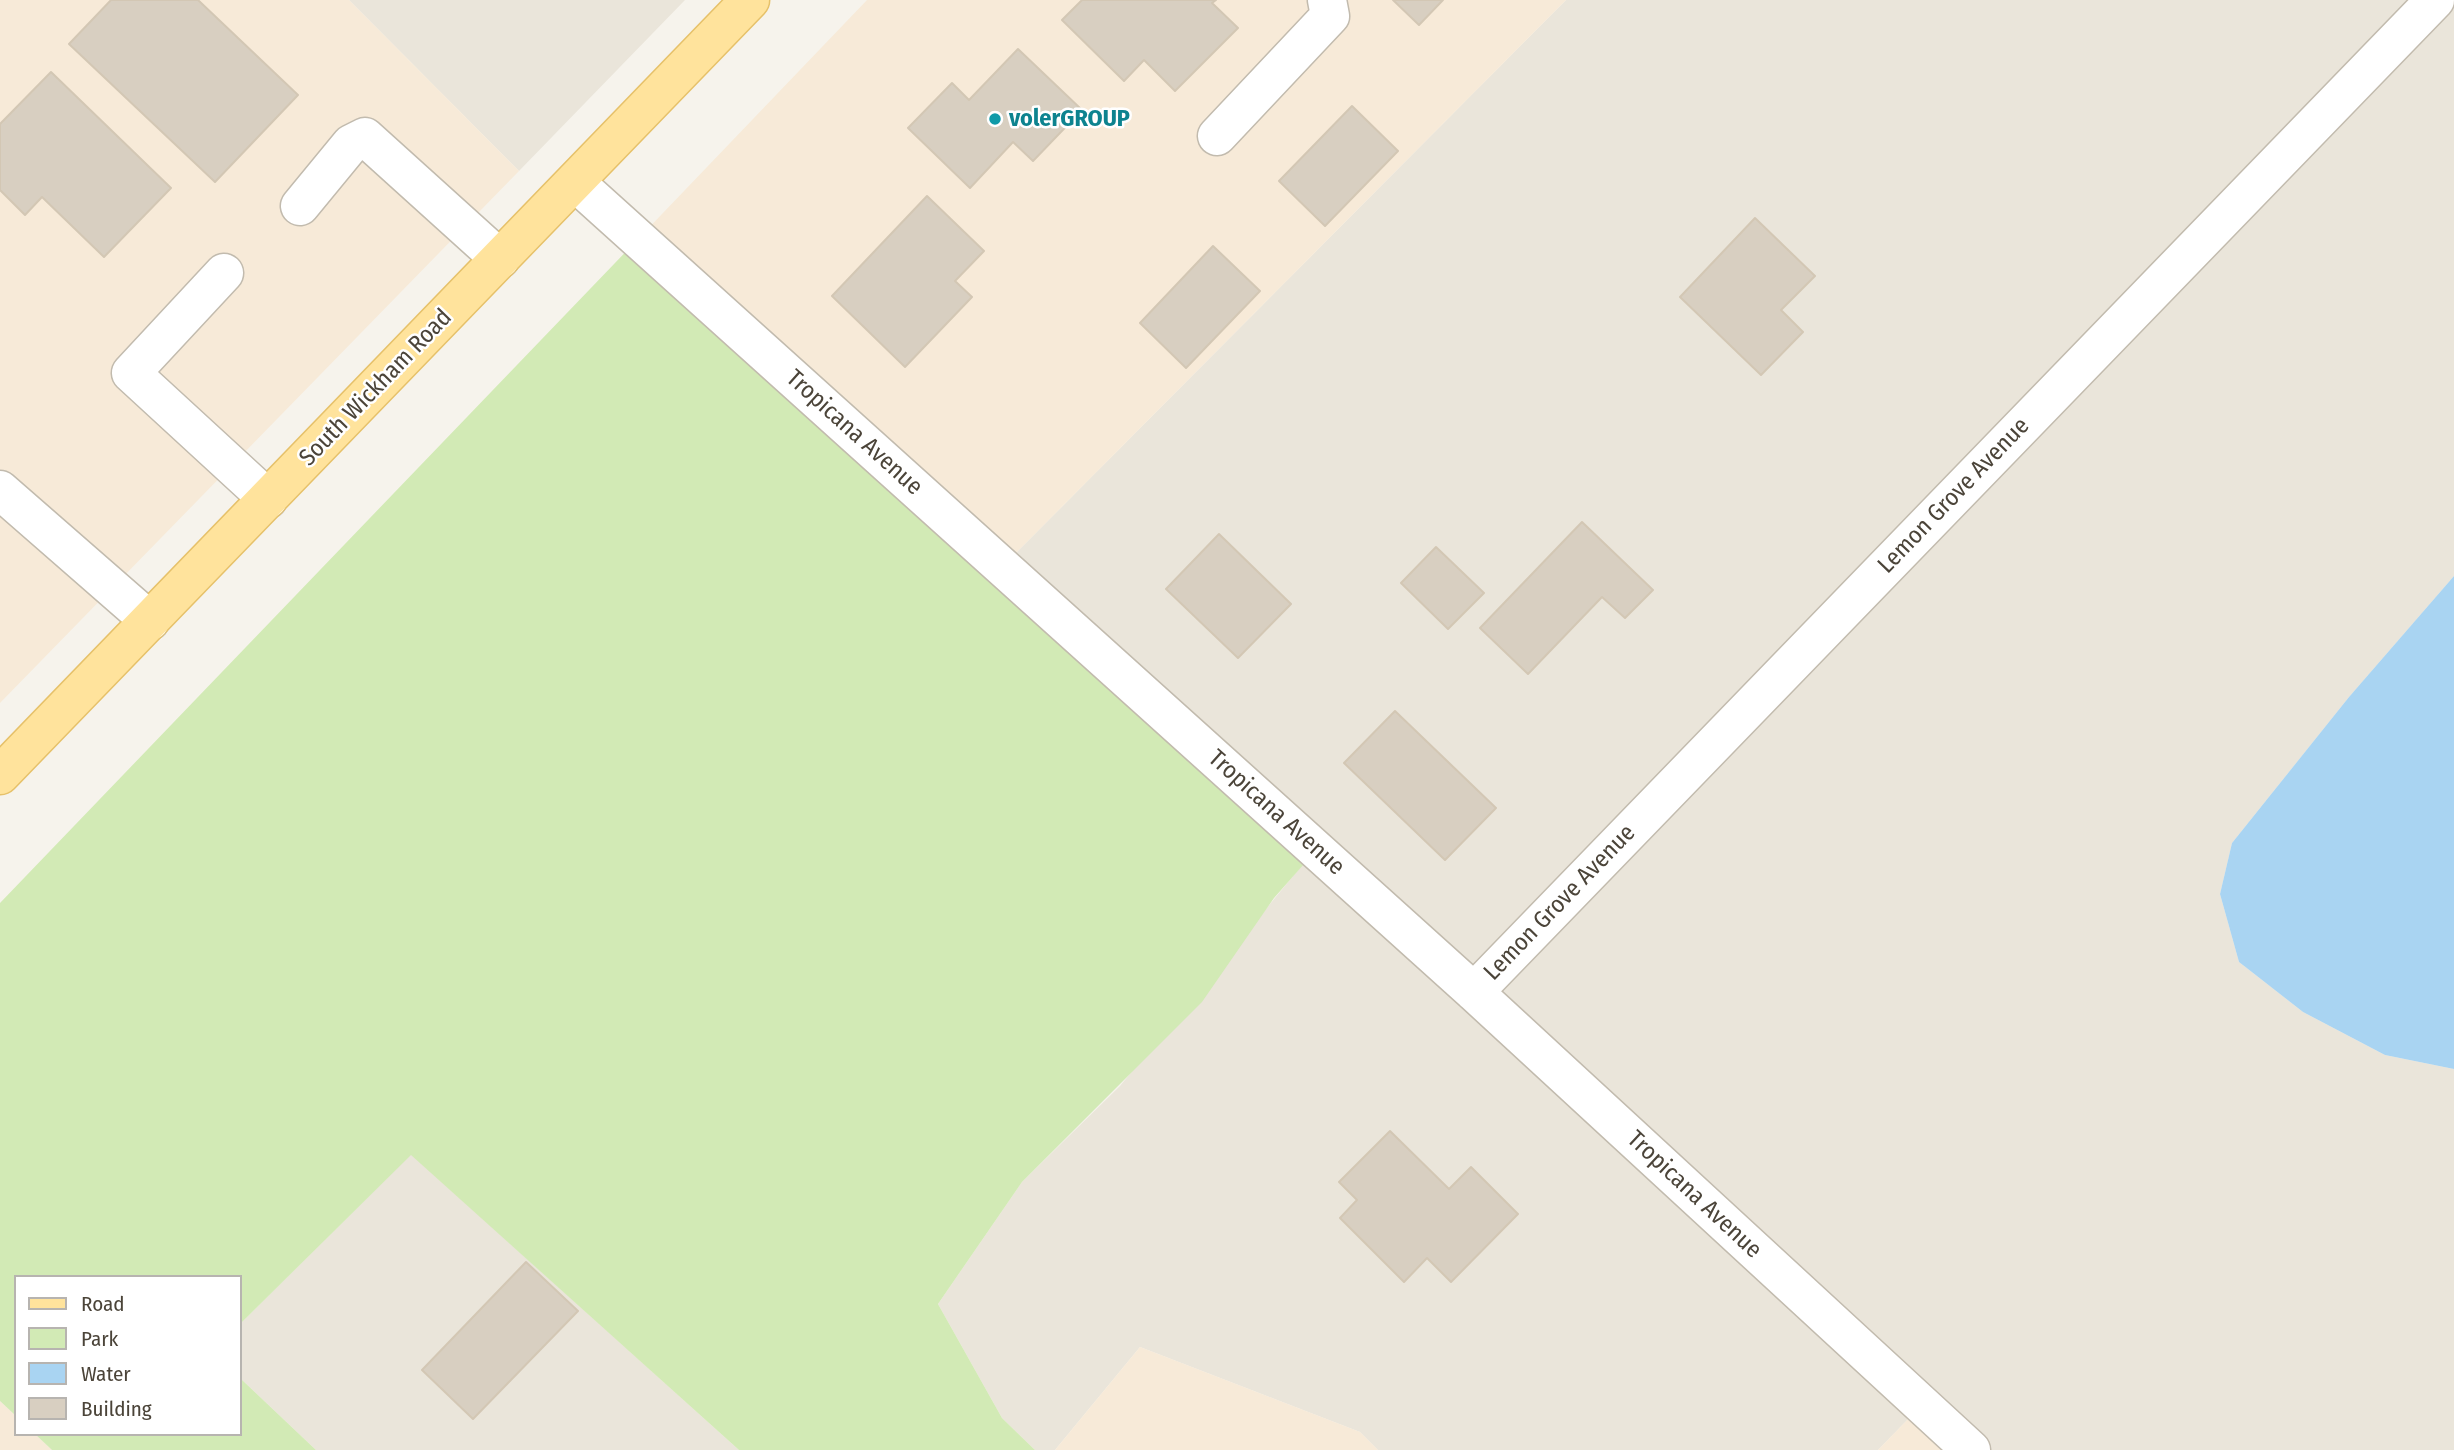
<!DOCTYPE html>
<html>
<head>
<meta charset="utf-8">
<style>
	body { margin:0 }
	#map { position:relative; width:2454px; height:1450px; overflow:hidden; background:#f6f3ec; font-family:"Fira Sans Condensed",sans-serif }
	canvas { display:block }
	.legend { position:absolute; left:14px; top:1275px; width:228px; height:161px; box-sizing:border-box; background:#fff; border:2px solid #b7b4b0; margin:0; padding:9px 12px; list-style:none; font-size:21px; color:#4b4439 }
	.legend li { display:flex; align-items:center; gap:14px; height:35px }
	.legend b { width:35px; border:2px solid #b7b4b0 }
</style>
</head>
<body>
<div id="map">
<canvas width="2454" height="1450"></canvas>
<ul class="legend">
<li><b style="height:9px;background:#ffe39c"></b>Road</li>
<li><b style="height:19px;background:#d2eab5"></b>Park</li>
<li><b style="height:19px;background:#a9d4f2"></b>Water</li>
<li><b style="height:19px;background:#d8cfc1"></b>Building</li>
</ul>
</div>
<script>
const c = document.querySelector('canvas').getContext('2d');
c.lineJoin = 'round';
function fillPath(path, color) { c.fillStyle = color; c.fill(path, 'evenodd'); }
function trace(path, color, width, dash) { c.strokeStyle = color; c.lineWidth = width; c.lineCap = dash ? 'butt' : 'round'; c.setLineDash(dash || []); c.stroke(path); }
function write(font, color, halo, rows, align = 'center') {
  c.font = font + ' "Fira Sans Condensed",sans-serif'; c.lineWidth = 5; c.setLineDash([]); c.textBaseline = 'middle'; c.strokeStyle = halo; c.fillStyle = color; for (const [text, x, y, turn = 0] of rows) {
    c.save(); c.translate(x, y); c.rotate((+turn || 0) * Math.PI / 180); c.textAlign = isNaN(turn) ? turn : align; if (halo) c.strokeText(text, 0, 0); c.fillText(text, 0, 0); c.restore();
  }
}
fillPath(new Path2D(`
	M349 0H685L519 171Z
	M1566 0H2454V576L2349 697 2232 843 2220 894 2239 962 2303 1012 2385 1055 2454 1069V1450H1952L1913 1414 1878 1450H1378L1360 1432 1140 1347 1055 1450H1035L1002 1418 938 1304 1022 1182 1120 1086 1303 864 995 574Z
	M411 1154 739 1450H316L240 1378V1324Z`), '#eae5da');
fillPath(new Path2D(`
	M0 0H349L519 171 0 703Z
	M867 0H1566L995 574 639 238Z
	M1140 1347 1360 1432 1378 1450H1055Z
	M0 1401 16 1416V1434H35L52 1450H0Z
	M1913 1414 1952 1450H1878Z`), '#f7ead8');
fillPath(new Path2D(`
	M639 238 1304 864 1274 898 1202 1002 1022 1182 938 1304 1002 1418 1035 1450H739L411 1155 240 1324V1277H16V1416L0 1401V903Z
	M240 1378 316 1450H52L35 1434H240Z`), '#d2eab5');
fillPath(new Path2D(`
	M2454 576V1069L2385 1055 2303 1012 2239 962 2220 894 2232 843 2349 697Z`), '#a9d4f2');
const building = new Path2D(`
	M111 0H198L298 95 215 182 69 44Z
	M1082 0H1216L1212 3 1238 28 1175 91 1144 60 1124 81 1062 20Z
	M1393 0H1443L1419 25Z
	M1018 49 1082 110 1033 161 1013 142 970 188 908 128 952 83 969 100Z
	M51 72 171 188 104 257 42 197 25 215 0 190V124Z
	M1352 106 1398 151 1325 226 1279 181Z
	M927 196 984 251 955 281 972 297 905 367 832 296Z
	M1755 218 1815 276 1781 310 1803 332 1761 375 1680 297Z
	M1213 246 1260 291 1186 368 1140 323Z
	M1582 522 1653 590 1625 618 1602 597 1528 674 1480 628Z
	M1219 534 1291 604 1238 658 1166 589Z
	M1436 547 1484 593 1448 629 1401 583Z
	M1395 711 1496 808 1445 860 1344 763Z
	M1390 1131 1449 1189 1471 1167 1518 1214 1451 1282 1427 1258 1404 1282 1340 1218 1357 1200 1339 1182Z
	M526 1262 578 1311 473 1419 422 1370Z`);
fillPath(building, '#d8cfc1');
trace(building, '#d3c7b4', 2);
const minor = new Path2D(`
	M1217 136 1330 16 1327 0
	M575 182 1474 992 1971 1450
	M300 206 351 144 365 137 500 259
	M224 273 131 373 268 499
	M0 490 150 621
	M1474 992 2435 0`);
const major = new Path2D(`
	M0 775 750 0`);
trace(minor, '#c2bbae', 41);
trace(major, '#e6c16a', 41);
trace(minor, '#fff', 38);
trace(major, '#ffe39c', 38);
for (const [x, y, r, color] of [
	[995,119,7,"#0f9aa8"]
]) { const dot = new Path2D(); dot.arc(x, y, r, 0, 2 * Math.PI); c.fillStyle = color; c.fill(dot); trace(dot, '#fff', 2.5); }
write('bold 24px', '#0d838f', '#fff', [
	["volerGROUP",1009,119]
], 'left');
write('24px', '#4b4439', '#fff', [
	["South Wickham Road",376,388,-46],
	["Tropicana Avenue",854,433,42],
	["Lemon Grove Avenue",1954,496,-46],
	["Tropicana Avenue",1276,813,42],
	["Lemon Grove Avenue",1560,903,-46],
	["Tropicana Avenue",1694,1195,43]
]);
</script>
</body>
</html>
